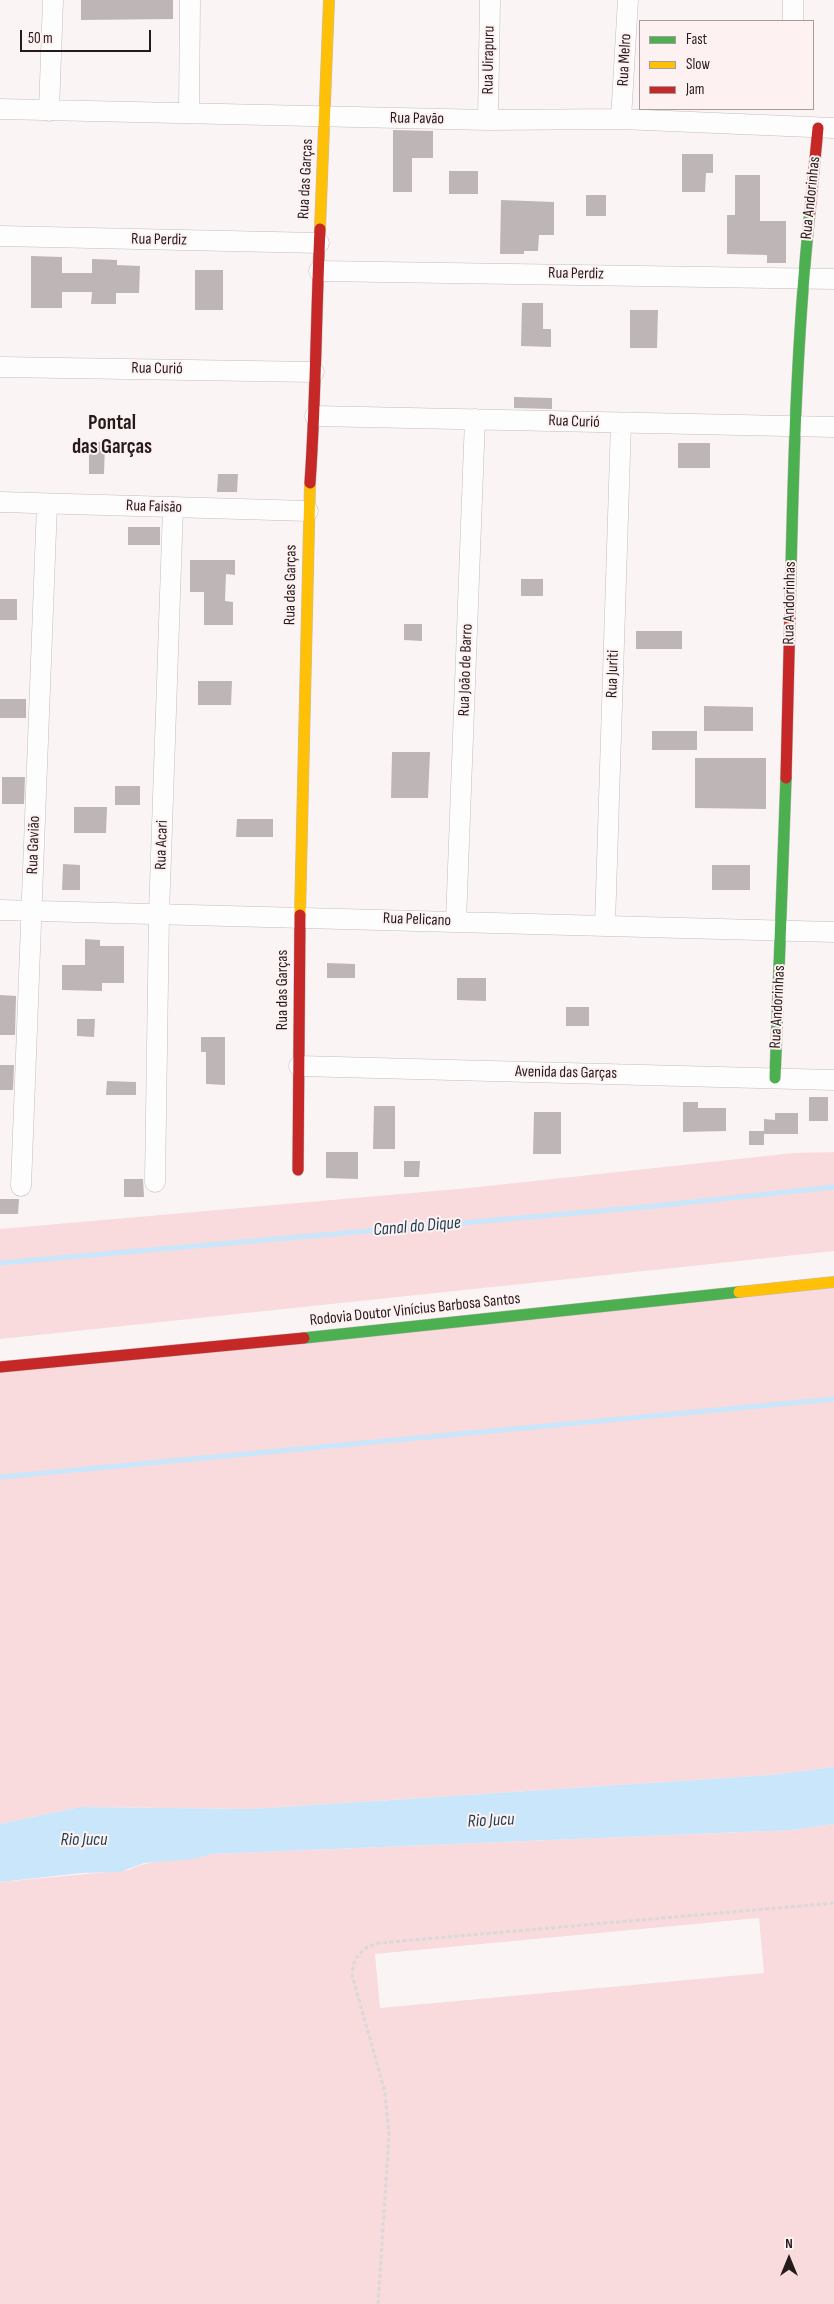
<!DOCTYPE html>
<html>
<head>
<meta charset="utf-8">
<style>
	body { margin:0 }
	#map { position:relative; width:834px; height:2304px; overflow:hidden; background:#fbf4f5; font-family:"Sofia Sans Condensed",sans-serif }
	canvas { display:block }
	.legend { position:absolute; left:639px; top:20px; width:175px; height:90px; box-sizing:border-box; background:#fef1f2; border:1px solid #a89b9c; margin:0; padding:6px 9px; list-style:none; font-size:15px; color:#261b1c }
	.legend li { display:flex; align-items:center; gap:10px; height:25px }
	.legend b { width:25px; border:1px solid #a89b9c }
	.north { position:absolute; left:764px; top:2234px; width:50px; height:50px; -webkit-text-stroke:4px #fef1f2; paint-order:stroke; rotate:0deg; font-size:14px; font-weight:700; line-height:20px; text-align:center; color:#261b1c }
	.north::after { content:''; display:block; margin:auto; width:18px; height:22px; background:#261b1c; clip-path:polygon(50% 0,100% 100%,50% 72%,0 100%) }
	.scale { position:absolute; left:20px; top:30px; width:131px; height:22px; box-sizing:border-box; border:2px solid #261b1c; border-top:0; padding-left:6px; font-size:15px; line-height:18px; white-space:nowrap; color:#261b1c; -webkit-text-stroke:4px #fef1f2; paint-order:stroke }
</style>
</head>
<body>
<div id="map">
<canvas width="834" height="2304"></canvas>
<ul class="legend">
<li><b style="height:6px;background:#4caf50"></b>Fast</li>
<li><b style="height:6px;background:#ffc107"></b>Slow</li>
<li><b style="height:6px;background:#c62828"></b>Jam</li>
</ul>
<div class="north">N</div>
<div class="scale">50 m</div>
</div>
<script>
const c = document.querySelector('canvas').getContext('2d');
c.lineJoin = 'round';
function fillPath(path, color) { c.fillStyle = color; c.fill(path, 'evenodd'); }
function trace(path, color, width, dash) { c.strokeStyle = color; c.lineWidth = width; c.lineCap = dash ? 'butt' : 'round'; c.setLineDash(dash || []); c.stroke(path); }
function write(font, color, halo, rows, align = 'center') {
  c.font = font + ' "Sofia Sans Condensed",sans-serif'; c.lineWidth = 4; c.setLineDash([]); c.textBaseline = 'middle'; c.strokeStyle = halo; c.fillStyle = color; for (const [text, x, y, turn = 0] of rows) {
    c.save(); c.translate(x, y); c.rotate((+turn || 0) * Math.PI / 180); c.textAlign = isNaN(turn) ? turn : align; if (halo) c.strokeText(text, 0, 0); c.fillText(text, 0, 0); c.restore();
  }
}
fillPath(new Path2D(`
	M834 1152V1251L0 1339V1229L469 1188 794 1153Z
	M834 1281V1767L771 1775 253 1809 80 1807 0 1824V1369Z
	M834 1824V2304H0V1882L129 1870C153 1857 184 1863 211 1854L792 1830ZM759 1918 764 1973 380 2008 375 1954Z`), '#f9dbdd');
fillPath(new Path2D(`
	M834 1767V1824L792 1830 211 1854 195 1859 144 1863 120 1872 82 1873 0 1882V1824L80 1807 253 1809 771 1775Z`), '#c9e6fb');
trace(new Path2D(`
	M0 1263 645 1207 834 1187
	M0 1477 834 1399`), '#c9e6fb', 5);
fillPath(new Path2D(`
	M81 0H173V19L81 20Z
	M393 130 433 131V158H412V192H393Z
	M682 154H713V173H706L705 192H682Z
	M449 171H478V194H449Z
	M735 175H760V221H786V263H767V255L727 254V215H735Z
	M586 195H606V216H586Z
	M501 200 554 202V235H539L538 251H524V254H500Z
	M31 256 62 257V273H92V259L117 260V265L140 266 139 293H116V304H91L92 292H62V308H31Z
	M195 270H223V310H195Z
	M522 303H543V329H551V347L521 346Z
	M630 310H658L657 348H630Z
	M514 397 552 398V409L514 408Z
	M89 442H105L104 474H89Z
	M678 443H710V468H678Z
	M218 474H238L237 492H217Z
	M128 527H160V545H128Z
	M190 560H235V575L226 574 225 601 233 602V625H204V592H190Z
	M521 579H543V596H521Z
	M0 599H17V620H0Z
	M404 624H422V641L404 640Z
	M636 631H682V649H636Z
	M198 681H232L231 705H198Z
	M0 699H26V718H0Z
	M704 706 753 707V731H704Z
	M652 731H697V750H652Z
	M392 752H430L428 798H391Z
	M695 758H766V809L695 808Z
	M2 777H25L24 804H2Z
	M115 786H140V805H115Z
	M74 807H107L106 833H74Z
	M237 819H273V837H236Z
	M63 864 80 865V890H62Z
	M712 865H750V890H712Z
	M85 939 100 940V946H124V983H102V991L62 990V965H85Z
	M327 963 355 964V978H327Z
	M457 978H486V1001L457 1000Z
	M0 995 16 996 15 1035H0Z
	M566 1007H589V1026H566Z
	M77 1019H95L94 1037 77 1036Z
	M201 1037H225V1085L206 1084V1052H201Z
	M0 1065H14L13 1090H0Z
	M107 1081 136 1082V1095H106Z
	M809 1097H828V1121H809Z
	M683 1102H698V1108H726V1131L683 1132Z
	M374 1106H395V1149H373Z
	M534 1112H561V1154H533Z
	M775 1113H798V1134H764V1145H749V1131H764V1119L775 1120Z
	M326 1152H358V1179L326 1178Z
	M404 1161H420L419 1177H404Z
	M124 1179H143L144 1197H124Z
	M0 1199H19L18 1214H0Z`), '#beb5b6');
const street = new Path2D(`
	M793 21V0
	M0 109 488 120 621 119 834 128
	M49 111 53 0
	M189 113 190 0
	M621 119 628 0
	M488 120 490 0
	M0 236 319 243
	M319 271 834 279
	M0 367 314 372
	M315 416 834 427
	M0 502 308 511
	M0 910 834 932
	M456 921 475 419
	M605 924 621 423
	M299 1066 834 1080
	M155 1182 159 914 173 508
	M21 1186 47 504`);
const fast = new Path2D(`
	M790 612C793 478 796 344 810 211
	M775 1078 786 778
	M304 1338 739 1292`);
const slow = new Path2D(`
	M320 229 329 0
	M300 915 310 483
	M739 1292 834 1282`);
const jam = new Path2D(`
	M810 211 818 128
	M310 483C316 398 316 314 320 229
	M786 778 790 612
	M298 1170 300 915
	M0 1367 304 1338`);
trace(street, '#c5bbbc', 21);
trace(fast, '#c5bbbc', 12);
trace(slow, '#c5bbbc', 12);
trace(jam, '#c5bbbc', 12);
trace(new Path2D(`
	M378 2304 389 2135 385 2092 352 1975C353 1957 362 1947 379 1943L834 1903`), '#dad8d8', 3, [4, 2.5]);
trace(street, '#fefdfe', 20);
trace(fast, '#4caf50', 11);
trace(slow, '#ffc107', 11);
trace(jam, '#c62828', 11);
write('16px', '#261b1c', '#fef1f2', [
	["Rua Uirapuru",489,60,-89],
	["Rua Melro",625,60,-87],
	["Rua Pavão",417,119,1],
	["Rua das Garças",306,179,-87],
	["Rua Andorinhas",811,198,-84],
	["Rua Perdiz",159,240,1],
	["Rua Perdiz",576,274,1],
	["Rua Curió",157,369,1],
	["Rua Curió",574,422,2],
	["Rua Faisão",154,507,2],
	["Rua das Garças",291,585,-89],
	["Rua Andorinhas",790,603,-89],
	["Rua João de Barro",466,670,-88],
	["Rua Juriti",613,674,-88],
	["Rua Gavião",34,845,-88],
	["Rua Acari",162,845,-88],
	["Rua Pelicano",417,920,2],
	["Rua das Garças",283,990,-90],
	["Rua Andorinhas",778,1007,-87],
	["Avenida das Garças",566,1073,1],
	["Rodovia Doutor Vinícius Barbosa Santos",415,1310,-6]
]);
write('italic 18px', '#1b3e52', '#fef1f2', [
	["Canal do Dique",417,1227,-5],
	["Rio Jucu",491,1821,-3],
	["Rio Jucu",84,1840]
]);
write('bold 21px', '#261b1c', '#fef1f2', [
	["Pontal",112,424],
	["das Garças",112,448]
]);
</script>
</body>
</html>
